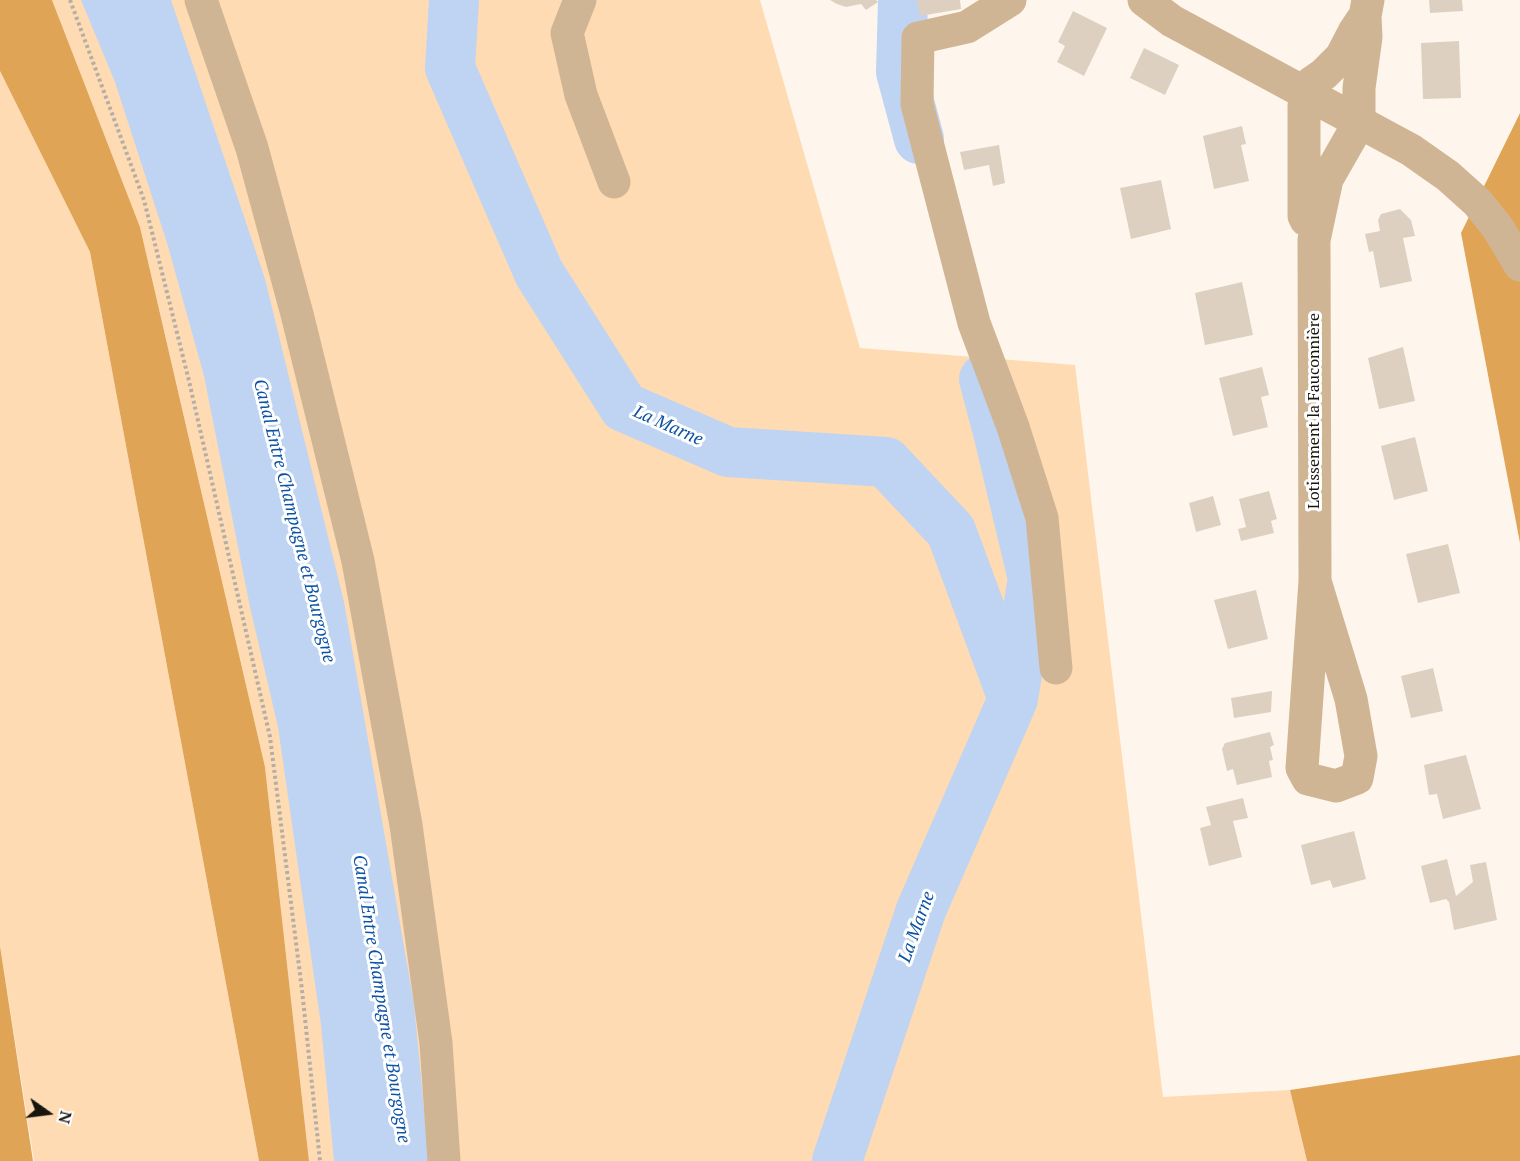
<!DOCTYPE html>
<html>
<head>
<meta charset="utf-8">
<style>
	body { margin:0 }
	#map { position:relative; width:1520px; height:1161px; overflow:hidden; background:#fef6ed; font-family:"PT Serif",serif }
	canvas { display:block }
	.north { position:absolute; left:18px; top:1083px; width:60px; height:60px; -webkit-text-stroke:4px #fff; paint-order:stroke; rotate:104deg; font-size:16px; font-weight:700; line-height:24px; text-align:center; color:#18140e }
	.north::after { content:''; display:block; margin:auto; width:21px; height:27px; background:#18140e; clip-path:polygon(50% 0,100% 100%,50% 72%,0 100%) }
</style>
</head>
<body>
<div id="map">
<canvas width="1520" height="1161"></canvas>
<div class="north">N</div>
</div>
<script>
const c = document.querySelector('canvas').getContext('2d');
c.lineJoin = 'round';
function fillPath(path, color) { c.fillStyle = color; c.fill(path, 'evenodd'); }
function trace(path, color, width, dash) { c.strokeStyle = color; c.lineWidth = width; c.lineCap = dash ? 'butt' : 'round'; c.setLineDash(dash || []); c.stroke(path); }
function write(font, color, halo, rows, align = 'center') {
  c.font = font + ' "PT Serif",serif'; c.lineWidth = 6; c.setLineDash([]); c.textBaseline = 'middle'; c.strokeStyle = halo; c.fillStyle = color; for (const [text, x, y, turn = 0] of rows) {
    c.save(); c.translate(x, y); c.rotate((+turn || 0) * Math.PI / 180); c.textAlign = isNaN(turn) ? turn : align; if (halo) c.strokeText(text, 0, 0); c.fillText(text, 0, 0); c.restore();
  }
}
fillPath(new Path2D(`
	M52 0H760L860 348 1075 365 1163 1097 1290 1090 1307 1161H309L265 767 140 227Z
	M0 71 90 252 259 1161H34L0 946Z`), '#fedbb2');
fillPath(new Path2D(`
	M0 0H52L140 227 265 767 309 1161H259L90 252 0 71Z
	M1520 113V543L1461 233Z
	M0 946 33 1161H34H0Z
	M1520 1055V1161H1307L1290 1090Z`), '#e0a456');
fillPath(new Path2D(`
	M81 0H171L265 279 344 602 414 1004 429 1161H334L321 1025 278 727 250 607 204 376 168 246 115 82Z`), '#bfd4f2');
trace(new Path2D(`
	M454 0 450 68 539 273 624 407 728 452 886 462 951 531 1013 699 921 910 837 1161
	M903 0 901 72 919 139
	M984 379 999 436 1033 579 1013 698`), '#bfd4f2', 50);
fillPath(new Path2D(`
	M830 0H876L878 2 866 10 861 4 846 7 837 4Z
	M917 0H960L961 9 920 16Z
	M1429 0H1462L1463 11 1430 13Z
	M1073 11 1107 28 1084 76 1057 62 1065 46 1058 42Z
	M1459 41 1461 98 1423 99 1421 43Z
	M1144 48 1179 65 1165 95 1130 78Z
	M1242 126 1246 144 1241 145 1249 181 1214 189 1203 136Z
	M999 145 1005 183 993 186 989 165 964 170 960 152Z
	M1161 180 1171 229 1131 239 1120 188Z
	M1400 209 1411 220 1415 236 1403 238 1412 281 1380 288 1373 251 1369 252 1365 234 1380 231 1378 220 1381 214Z
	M1242 282 1253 335 1205 345 1195 293Z
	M1403 347 1415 401 1379 409 1368 358Z
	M1262 367 1269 395 1261 397 1268 427 1233 436 1219 378Z
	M1415 437 1428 491 1394 500 1381 446Z
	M1269 491 1277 519 1271 521 1274 533 1241 541 1238 529 1246 527 1239 499Z
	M1213 496 1221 525 1196 532 1189 503Z
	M1448 544 1460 593 1418 603 1406 554Z
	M1256 590 1268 639 1228 649 1214 600Z
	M1433 668 1443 711 1411 718 1401 676Z
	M1272 691 1271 712 1234 718 1231 698Z
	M1270 732 1274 745 1270 747 1273 760 1269 761 1272 777 1237 785 1233 769 1227 771 1222 749 1225 743Z
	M1466 755 1481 809 1443 819 1437 794 1429 795 1424 765Z
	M1243 798 1248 818 1233 821 1242 857 1209 866 1200 828 1211 825 1206 807Z
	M1354 831 1366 879 1333 888 1330 880 1311 885 1301 845Z
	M1447 859 1456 896 1473 882 1470 865 1486 862 1497 920 1454 930 1449 902 1446 899 1430 903 1421 866Z`), '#ddd0c0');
trace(new Path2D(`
	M70 0 144 200 189 381 270 737 302 990 320 1161`), '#b5aea6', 4, [3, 3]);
trace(new Path2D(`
	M201 0 252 148 297 314 358 561 406 825 436 1043 444 1161
	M580 0 567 33 581 95 614 182
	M1010 0 967 27 918 38 917 104 974 323 1013 427 1042 518 1056 668
	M1144 0 1172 21 1411 150 1448 176 1477 202 1498 228 1520 265
	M1306 220 1304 216V106L1306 93 1311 83 1324 74 1341 57 1354 32 1362 20
	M1315 581 1351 699 1361 756 1357 778 1336 786 1308 779 1302 768 1315 581 1314 240 1327 179 1359 123V88L1366 37 1365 16 1368 0`), '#d0b595', 33);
write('16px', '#18140e', '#fff', [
	["Lotissement la Fauconnière",1314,411,-90]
]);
write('italic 18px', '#0c52a5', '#fff', [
	["La Marne",668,426,24],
	["Canal Entre Champagne et Bourgogne",294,521,76],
	["La Marne",917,927,-70],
	["Canal Entre Champagne et Bourgogne",381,999,81]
]);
</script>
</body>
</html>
